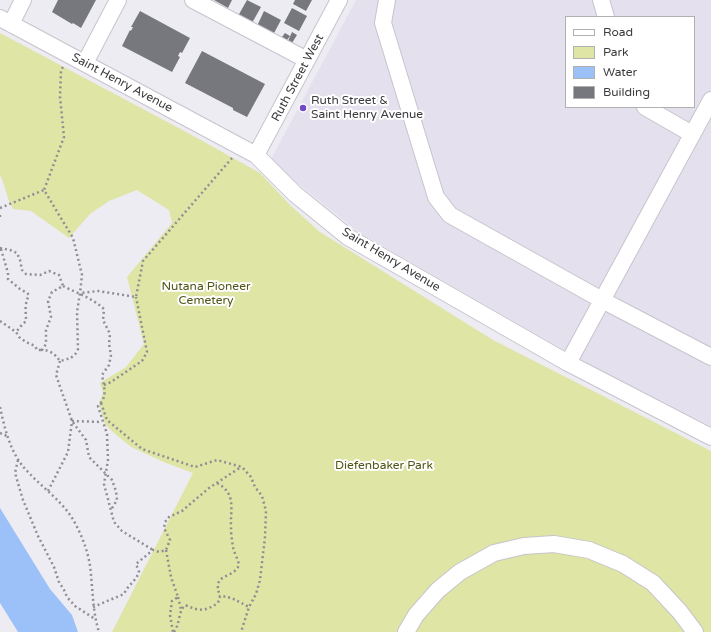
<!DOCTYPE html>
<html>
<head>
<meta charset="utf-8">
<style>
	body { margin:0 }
	#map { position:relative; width:711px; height:632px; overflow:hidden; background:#eeecf3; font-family:"Varela Round",sans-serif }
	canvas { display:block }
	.legend { position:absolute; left:565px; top:16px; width:130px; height:92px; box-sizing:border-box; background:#fff; border:1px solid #b1b0b1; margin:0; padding:5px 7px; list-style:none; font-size:12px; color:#3b3a3d }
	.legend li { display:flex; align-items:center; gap:8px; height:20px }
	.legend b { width:20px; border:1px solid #b1b0b1 }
</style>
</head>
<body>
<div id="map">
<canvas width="711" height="632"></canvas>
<ul class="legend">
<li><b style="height:5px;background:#fff"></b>Road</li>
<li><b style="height:11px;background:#dee5a5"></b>Park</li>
<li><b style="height:11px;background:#9cc1f9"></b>Water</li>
<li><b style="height:11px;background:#77787e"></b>Building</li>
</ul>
</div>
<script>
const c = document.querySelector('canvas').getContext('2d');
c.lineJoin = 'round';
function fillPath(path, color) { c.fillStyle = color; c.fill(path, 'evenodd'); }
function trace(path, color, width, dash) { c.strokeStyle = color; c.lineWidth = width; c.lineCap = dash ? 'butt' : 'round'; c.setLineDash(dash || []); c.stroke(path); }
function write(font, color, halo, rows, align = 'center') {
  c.font = font + ' "Varela Round",sans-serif'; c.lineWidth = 4; c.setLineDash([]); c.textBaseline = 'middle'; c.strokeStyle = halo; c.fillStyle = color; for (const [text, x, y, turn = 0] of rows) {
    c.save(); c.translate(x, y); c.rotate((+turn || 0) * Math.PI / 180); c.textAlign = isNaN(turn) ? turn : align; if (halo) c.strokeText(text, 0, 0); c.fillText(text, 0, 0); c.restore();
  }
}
fillPath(new Path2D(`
	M356 0H711V426L590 365 358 232 270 161ZM566 17H694V107H566Z`), '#e5e0ed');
fillPath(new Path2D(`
	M0 33 190 134 260 173 291 206 320 232 493 340 711 451V632H112L193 473 166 463 131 447 114 433 105 424 99 403 103 393 100 383 126 367 144 344 127 277 172 223 169 210 137 190 109 201 90 214 69 238 31 211 13 209C6 198 6 186 0 175Z`), '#dee5a5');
fillPath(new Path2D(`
	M0 508 50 589 72 615 78 632H18L0 603Z`), '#9cc1f9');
fillPath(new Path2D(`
	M58 0H96L81 28 73 23 72 24 52 12Z
	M214 0H232L228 8Z
	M247 0 261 7 252 23 238 16Z
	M295 0H312L306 11 293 4Z
	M292 8 307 16 299 31 284 23Z
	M140 11 190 38 182 53 180 52 178 56 180 57 172 72 122 46 130 30 131 31 133 27H131Z
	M264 11 281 20 273 35 257 26Z
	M292 32 297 35 292 43 288 41Z
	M285 33 290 36 287 40 282 37Z
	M202 51 265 84 247 117 233 110V108L185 83Z`), '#77787e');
const minor = new Path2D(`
	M193 0 307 60
	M387 0 383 23 436 197 450 215 602 300 711 357
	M601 0 606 17
	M0 18 256 155 295 194 348 237 568 363 711 437
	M11 24 23 0
	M85 63 118 0
	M645 107 692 134
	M256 155 339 0
	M568 363 711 100
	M406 632 416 615 438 590 460 572 494 553 524 546 554 544 589 550 623 564 653 583 680 612 695 632`);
trace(minor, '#c7c4cc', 18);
trace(new Path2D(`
	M63 67 61 70 60 97 64 137 44 190 73 238 82 275 80 293
	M0 208 44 190
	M0 215V218
	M0 248 10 250 17 253 20 260 22 270 26 274 40 275 49 271 59 275 63 286 52 292 48 301 51 317 46 330V344L42 350C50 350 55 354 60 361 68 359 75 358 78 349L77 312 80 293 98 291 136 297 143 261 232 158
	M1 249 8 273V279L20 289 27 293 29 295C24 305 26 311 26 321L21 326 16 332
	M63 286C77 293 92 298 104 309L103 320 110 334 109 344 111 355 109 365 102 375C104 387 108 397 98 406L107 434 108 460 104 484 114 522 122 531 153 550
	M0 321 16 332 19 337 26 342 35 346 37 350H42
	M60 361 56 375 72 421 86 440 89 457 112 480 116 491 117 500 111 510
	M104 385 111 382 142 361 147 352 136 297
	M101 403 107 420 142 449 195 467 217 460 242 467 251 477 255 487 262 496 266 511 265 537 260 580 256 594 249 607 241 632
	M0 407C5 430 11 456 29 473 45 490 65 503 76 525 84 540 90 558 91 575 93 595 93 613 99 632
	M0 433 7 436
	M18 460 15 473 23 500 38 536 54 567 59 582 64 590 67 597 75 606 95 619
	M217 483C237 494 230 509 231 528 231 534 232 541 233 547 234 553 238 559 239 565 233 580 211 572 220 596
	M48 491 68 452 72 421 102 422
	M166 550 171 577 178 597 172 601 170 615 173 632
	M178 597 181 609
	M93 607 124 594C128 585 136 581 139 572L136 564 153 550 159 552 166 550 170 540 164 528 165 522 169 517 182 511 209 488 241 467
	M174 632C180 624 178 612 185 605 199 611 204 612 218 603L220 596C233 597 237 601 249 607`), '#908e93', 2.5, [2, 3]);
trace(minor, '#fff', 16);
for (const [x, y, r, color] of [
	[303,108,4,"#724bc4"]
]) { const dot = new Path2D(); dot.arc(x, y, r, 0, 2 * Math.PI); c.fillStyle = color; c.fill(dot); trace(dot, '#fff', 1.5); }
write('12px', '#3b3a3d', '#fff', [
	["Ruth Street West",298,78,-62],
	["Saint Henry Avenue",122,83,28],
	["Saint Henry Avenue",391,260,31]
]);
write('12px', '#3b3a3d', '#fff', [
	["Ruth Street &",311,101],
	["Saint Henry Avenue",311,115]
], 'left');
write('12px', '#515515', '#fff', [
	["Nutana Pioneer",206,287],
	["Cemetery",206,301],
	["Diefenbaker Park",384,466]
]);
</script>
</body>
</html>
